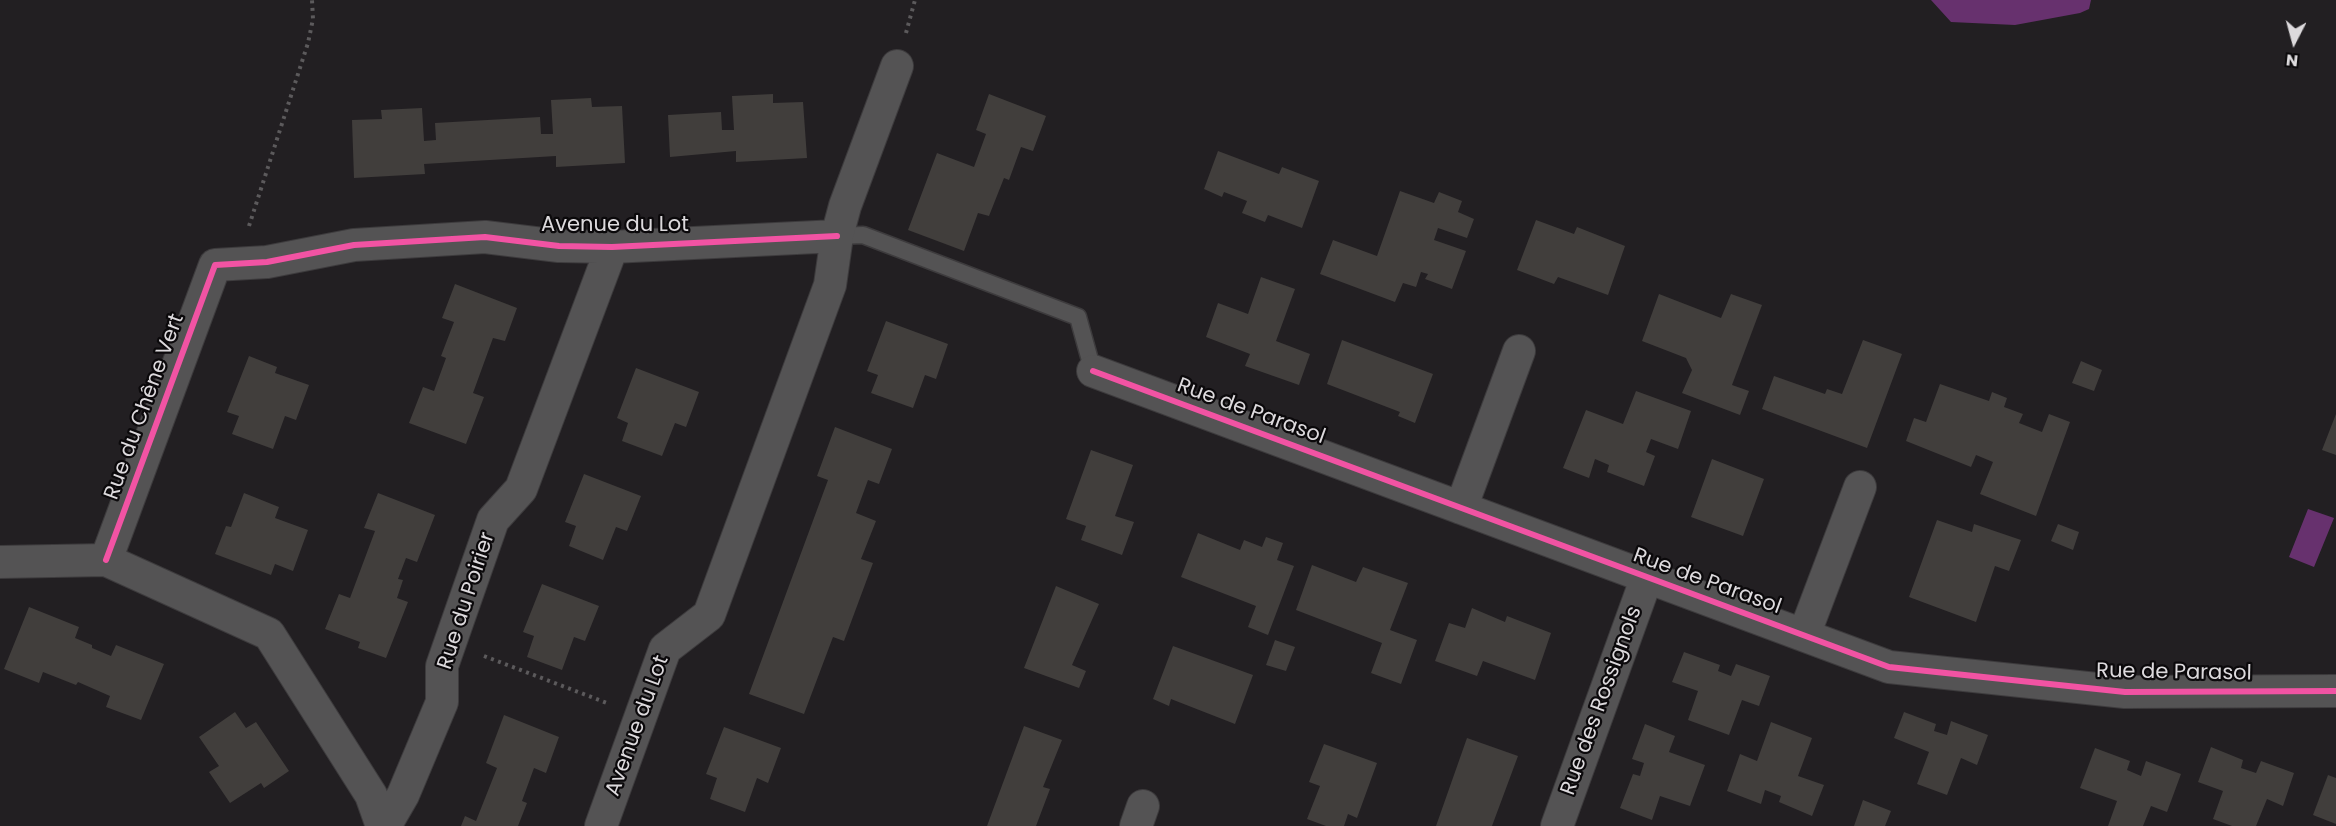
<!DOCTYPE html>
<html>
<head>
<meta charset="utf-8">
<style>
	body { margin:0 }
	#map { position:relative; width:2336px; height:826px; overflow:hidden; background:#221f22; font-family:Poppins,sans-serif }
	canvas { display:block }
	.north { position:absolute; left:2264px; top:12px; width:60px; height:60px; -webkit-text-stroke:4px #0b090b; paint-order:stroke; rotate:186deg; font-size:16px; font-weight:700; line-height:24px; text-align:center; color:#dddadd }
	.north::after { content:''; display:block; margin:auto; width:21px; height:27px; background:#dddadd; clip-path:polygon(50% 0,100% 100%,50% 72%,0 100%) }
</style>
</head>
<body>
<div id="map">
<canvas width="2336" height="826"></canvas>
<div class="north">N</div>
</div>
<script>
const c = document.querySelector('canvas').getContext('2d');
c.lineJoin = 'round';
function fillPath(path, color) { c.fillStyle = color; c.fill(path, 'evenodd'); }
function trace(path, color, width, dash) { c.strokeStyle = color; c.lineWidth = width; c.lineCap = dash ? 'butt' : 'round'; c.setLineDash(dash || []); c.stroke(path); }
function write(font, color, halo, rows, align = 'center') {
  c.font = font + ' Poppins,sans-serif'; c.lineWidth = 4.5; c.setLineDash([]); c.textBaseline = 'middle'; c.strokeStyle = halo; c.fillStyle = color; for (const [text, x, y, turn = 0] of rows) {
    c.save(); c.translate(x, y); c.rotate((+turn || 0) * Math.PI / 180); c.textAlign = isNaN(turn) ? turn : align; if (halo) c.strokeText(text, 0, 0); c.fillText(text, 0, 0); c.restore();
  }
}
fillPath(new Path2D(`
	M1931 0H2091L2089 9 2080 13 2015 25 1951 22Z
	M2308 509 2334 518 2314 567 2289 557Z`), '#67316e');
fillPath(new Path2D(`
	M773 94V103L803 102 807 158 736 162V151L670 157 668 115 721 112 722 130H734L732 96Z
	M989 94 1046 116 1033 151 1021 147 1009 180 1004 178 989 216 978 213 964 251 908 230 937 153 974 167 986 134 976 130Z
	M591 98 592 107 622 106 625 163 556 167V156L424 164 425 174 354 178 352 120 382 119 381 110 422 108 424 141 436 140 435 123 540 117 541 134H553L551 100Z
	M1218 151 1279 174 1282 167 1319 181 1302 228 1268 215 1265 222 1242 213 1247 201 1224 192 1222 197 1204 189Z
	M1400 191 1434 203 1439 192 1462 201 1458 212 1474 219 1467 238 1438 228 1434 240 1466 251 1452 289 1425 279 1428 274 1421 272 1416 287 1403 283 1395 302 1320 274 1333 240 1377 256Z
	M1536 220 1574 234 1577 227 1625 246 1608 295 1558 277 1554 284 1517 270Z
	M1261 277 1295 289 1276 341 1310 354 1299 385 1245 366 1250 354 1206 337 1218 303 1248 314Z
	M455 284 517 308 505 341 493 338 473 393 484 397 466 444 409 423 423 387 434 391 446 358 441 356 454 322 442 318Z
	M1659 294 1721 318 1731 294 1762 305 1732 385 1749 391 1740 415 1682 393 1692 370 1686 358 1642 341Z
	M886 321 948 344 936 379 925 375 913 408 871 393 878 375 867 371Z
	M1342 340 1433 374 1415 423 1398 416 1400 412 1327 384Z
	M1863 340 1902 354 1867 448 1762 409 1774 376 1825 394 1827 389 1842 394Z
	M249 356 277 367 275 373 309 385 296 420 285 416 273 449 232 434 239 416 227 412Z
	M2081 361 2102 370 2094 391 2072 383Z
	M636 368 699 392 686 427 675 423 662 456 622 441 628 423 617 418Z
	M1940 384 1989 401 1992 392 2007 398 2004 407 2023 414 2019 423 2042 432 2049 414 2070 422 2036 516 1980 494 1993 462 1976 455 1971 467 1906 441 1914 418 1926 422Z
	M1636 391 1691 411 1678 449 1651 439 1646 452 1655 456 1644 486 1607 472 1609 465 1595 459 1589 478 1563 468 1586 410 1623 424Z
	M2336 414V455L2322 450Z
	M835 427 892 449 879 484 868 480 856 513 876 521 861 559 873 563 844 641 833 637 804 714 749 694 828 480 817 476Z
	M1091 450 1133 465 1115 516 1134 522 1122 555 1081 540 1086 526 1066 519Z
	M1712 459 1764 479 1743 536 1691 517Z
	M584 474 641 496 627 531 616 527 603 560 569 546 576 526 565 522Z
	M244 493 279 507 275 518 308 530 293 571 275 564 271 575 215 554 226 526 231 527Z
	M378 493 435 515 417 562 406 558 398 579 403 580 397 598 408 602 386 658 358 648 360 642 325 629 339 594 350 598 375 531 364 528Z
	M1937 520 1972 532 1974 524 2021 540 2009 571 1995 566 1976 622 1909 597Z
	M2058 524 2079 532 2073 550 2051 541Z
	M1198 533 1240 550 1244 540 1262 547 1266 537 1283 543 1277 560 1294 566 1268 635 1248 627 1256 606 1181 577Z
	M1312 565 1356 582 1363 567 1408 583 1390 630 1417 640 1401 684 1371 673 1382 643 1296 610Z
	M542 584 599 606 585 641 574 637 562 670 527 657 534 636 523 632Z
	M1056 586 1099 604 1072 665 1086 671 1079 688 1024 668Z
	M29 607 79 627 75 638 92 645V648L111 656 116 645 164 664 141 720 106 707 110 696 78 682 76 685 43 672 39 683 4 669Z
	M1472 608 1505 622 1507 616 1551 633 1535 680 1483 661 1477 676 1435 661 1449 623 1465 628Z
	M1275 640 1295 647 1286 671 1266 665Z
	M1173 646 1253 675 1235 724 1171 699 1169 706 1153 699Z
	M1684 652 1720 665 1718 671 1731 676 1736 664 1770 676 1759 706 1742 700 1729 735 1688 720 1698 691 1672 682Z
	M235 712 246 728 256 722 289 771 264 788 261 783 230 803 209 772 219 766 199 737Z
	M1904 712 1936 724 1934 731 1947 735 1951 721 1988 735 1977 765 1961 758 1947 795 1917 784 1929 752 1894 738Z
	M504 715 559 737 546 773 534 768 522 801 527 803 518 826H461L465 816 476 821 497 768 486 763Z
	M1771 722 1812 738 1798 776 1824 785 1812 816 1779 802 1781 796 1765 790 1761 804 1727 791 1740 754 1757 761Z
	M1645 724 1675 736 1669 752 1705 765 1690 806 1660 796 1652 820 1620 808 1633 774 1640 776 1644 763 1632 759Z
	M1024 726 1062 740 1043 787 1050 789 1036 826H987Z
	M724 727 781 748 768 783 757 778 745 812 710 799 717 778 706 774Z
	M1467 738 1518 756 1492 826H1436Z
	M1324 744 1377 763 1357 818 1348 814 1344 826H1326L1307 819 1320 786 1309 782Z
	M2211 747 2243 760 2241 768 2256 773 2261 761 2294 773 2283 806 2267 799 2256 826H2232L2213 819 2223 791 2198 782Z
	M2095 748 2130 761 2127 770 2141 776 2146 761 2181 774 2167 812 2151 806 2143 826H2108L2117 801 2080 788Z
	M2328 775 2336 778V824L2313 815Z
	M1863 800 1891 811 1885 826H1854Z`), '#413e3c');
const service = new Path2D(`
	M837 236 863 235 1078 317 1093 371`);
const minor = new Path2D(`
	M1093 371 1889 667 2125 692 2336 691
	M1461 508 1519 351
	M106 560 215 265 267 262 354 245 485 237 559 246 612 247 837 236
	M0 562 106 560 269 634 371 795 382 826
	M1804 635 1860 487
	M385 826 403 795 442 702V666L493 520 521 489 612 247
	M601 826 665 649 709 615 830 285 837 236 845 206 897 66
	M1136 826 1143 806
	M1557 826 1647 577`);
trace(service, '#3d3b3d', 19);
trace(minor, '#3d3b3d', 34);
trace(new Path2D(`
	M906 33 915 0
	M249 226 308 43 313 19 312 0
	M484 656 607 703`), '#5c5a5c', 4, [3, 4.5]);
trace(service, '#545354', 16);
trace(minor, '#545354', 32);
trace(new Path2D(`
	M1093 371 1889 667 2125 692 2336 691
	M106 560 215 265 267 262 354 245 485 237 559 246 612 247 837 236`), '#f153a3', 6);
write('21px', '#dddadd', '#0b090b', [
	["Avenue du Lot",615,226],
	["Rue du Chêne Vert",145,407,-70],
	["Rue de Parasol",1251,412,20],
	["Rue de Parasol",1707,582,20],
	["Rue du Poirier",467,601,-72],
	["Rue de Parasol",2174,673,1],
	["Rue des Rossignols",1602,701,-70],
	["Avenue du Lot",638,726,-70]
]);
</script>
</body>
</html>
